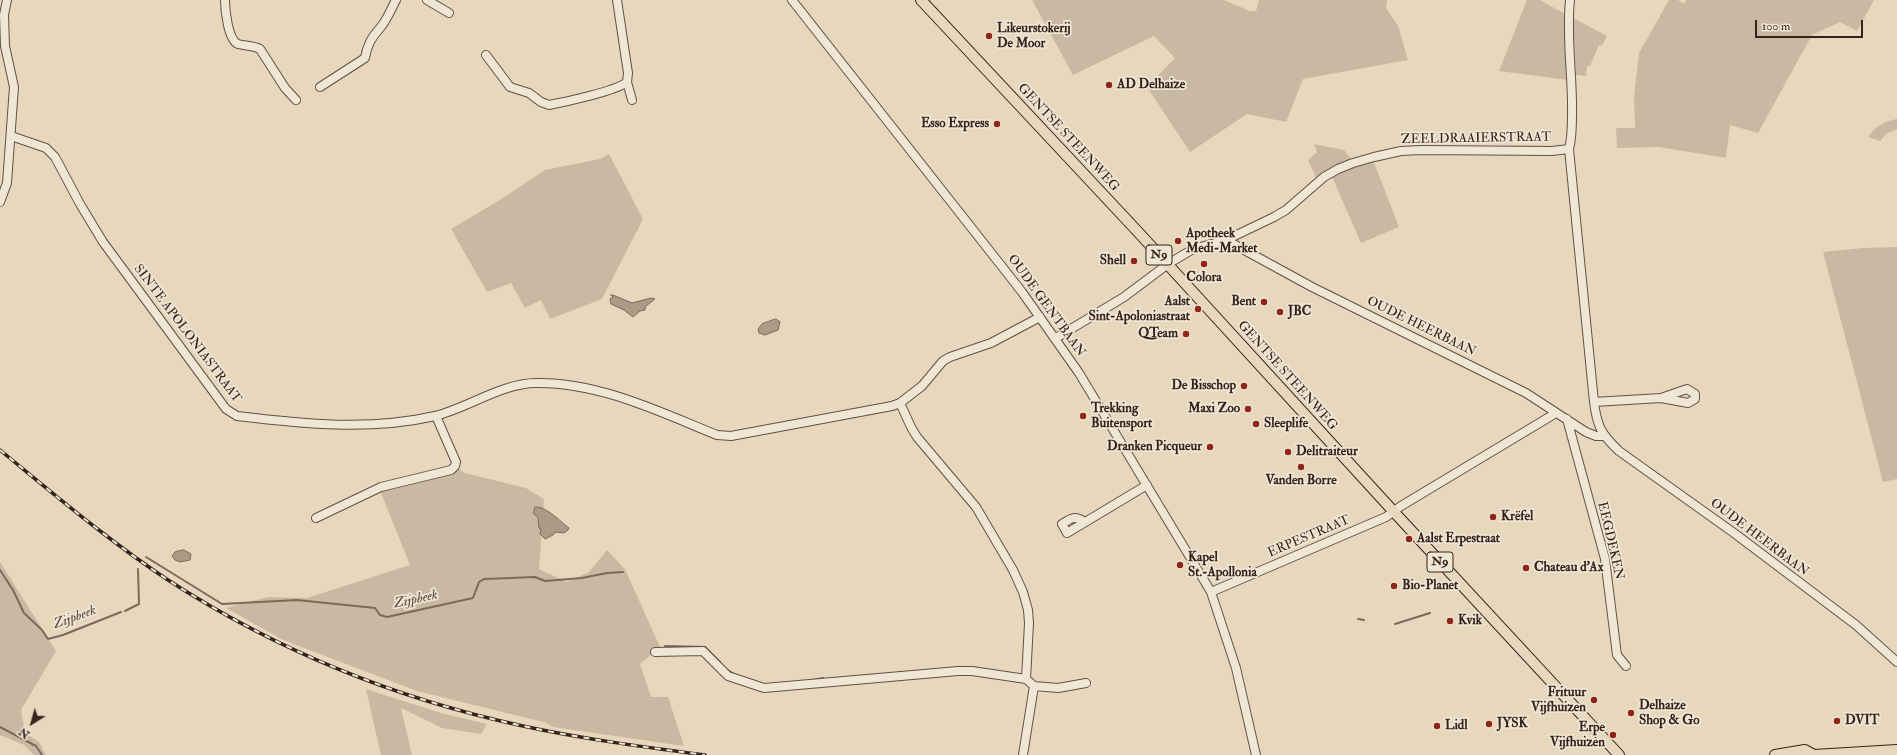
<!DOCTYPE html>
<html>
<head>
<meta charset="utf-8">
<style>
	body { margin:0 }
	#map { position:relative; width:1897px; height:755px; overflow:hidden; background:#e7d8bd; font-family:"IM FELL Double Pica",serif }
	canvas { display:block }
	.north { position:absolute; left:12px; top:703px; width:40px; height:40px; -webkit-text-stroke:3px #efe6d4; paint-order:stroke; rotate:217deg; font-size:11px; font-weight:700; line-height:16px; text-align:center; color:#34231c }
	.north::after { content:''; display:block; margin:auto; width:14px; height:18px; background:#34231c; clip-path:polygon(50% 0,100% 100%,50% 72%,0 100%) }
	.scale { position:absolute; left:1755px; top:20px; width:108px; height:18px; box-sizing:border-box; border:2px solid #34231c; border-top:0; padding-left:5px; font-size:12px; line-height:14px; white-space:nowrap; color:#34231c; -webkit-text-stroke:3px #efe6d4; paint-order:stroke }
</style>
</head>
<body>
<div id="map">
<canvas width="1897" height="755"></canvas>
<div class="north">N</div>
<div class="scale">100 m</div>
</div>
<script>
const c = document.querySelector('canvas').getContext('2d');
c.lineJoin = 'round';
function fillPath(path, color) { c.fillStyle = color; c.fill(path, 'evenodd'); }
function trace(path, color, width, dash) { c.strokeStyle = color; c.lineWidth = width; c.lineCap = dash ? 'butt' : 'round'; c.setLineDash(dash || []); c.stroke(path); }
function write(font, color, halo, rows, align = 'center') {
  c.font = font + ' "IM FELL Double Pica",serif'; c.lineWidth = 3.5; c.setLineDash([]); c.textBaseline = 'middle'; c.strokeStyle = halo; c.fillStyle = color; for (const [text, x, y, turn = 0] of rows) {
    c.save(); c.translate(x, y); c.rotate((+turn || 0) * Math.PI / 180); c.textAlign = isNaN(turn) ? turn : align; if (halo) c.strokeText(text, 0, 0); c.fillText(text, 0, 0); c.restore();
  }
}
fillPath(new Path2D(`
	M1032 0H1224L1250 11H1256L1259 0H1387L1386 8 1398 26 1408 60 1303 79 1286 122 1247 114 1190 152 1147 87 1175 58 1154 36 1073 75Z
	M1527 0H1540L1565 14 1568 80 1499 71Z
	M1669 0H1678L1684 4 1686 0H1874L1857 31 1840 22 1812 35 1758 133 1730 125 1726 158 1659 147 1617 148 1616 128H1635L1634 97 1639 53Z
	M1573 18 1607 36 1602 46 1599 45 1590 66H1587L1586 76 1576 75Z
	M1897 119V129L1886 134 1880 141 1868 137C1876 126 1884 121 1897 119Z
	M1314 144 1344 150 1352 160 1317 180 1308 160 1317 152Z
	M609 154 643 219 602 299 550 319 541 300 525 308 511 283 487 292 451 229 498 201 545 170 600 159Z
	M1373 160 1399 227 1361 243 1332 177 1357 165Z
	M1897 247V479L1883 482 1823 252 1863 248Z
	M455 466 465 473 526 488 544 499 539 569 567 582 589 572 607 550 625 569 660 647 640 664 651 697H668L684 746 553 727 547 723 417 691 283 640 226 608 268 597 307 598 410 565 379 488Z
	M0 562 56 651 21 710 25 733 39 742 46 755H34L24 745 0 735Z
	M366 689 441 713 487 724 481 734 442 728 401 708 412 755H381Z`), '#c9b9a2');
const water = new Path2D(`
	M611 295H613L632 303 651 298 655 299 646 306 645 310 640 311 633 317 624 310 611 304 610 299 613 297Z
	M776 319 780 322 778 330 765 335 759 333 758 329 762 324Z
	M535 507C546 506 560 521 569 528L568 530 564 533 556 532 553 535 545 539 540 534 541 529 539 528 538 517 534 514Z
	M184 550 191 554 190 560 180 562 175 560 172 556 175 552Z`);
fillPath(water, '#aa9a86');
trace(water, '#7b6a5c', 1);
trace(new Path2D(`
	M146 557 222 604 297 600 375 608 380 615 387 617 473 598 479 582 484 579 535 577 545 581 582 578 607 573 623 572
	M0 570 13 590 24 613 42 630 48 639 63 635 121 612
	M125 611 139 604 138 569
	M1358 619 1364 620
	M1395 624 1430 613
	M665 646 705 647 720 662
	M726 669 734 674
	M813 680 823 678
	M0 727 36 746 42 755`), '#7b6a5c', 2);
const minor = new Path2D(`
	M225 0C225 10 228 40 238 44 245 46 253 45 260 49L285 88 296 100
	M427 0 449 13
	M617 0 628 73 627 82 632 100
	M792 0 1022 292 1079 373 1211 592 1236 668 1256 755
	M1570 0C1566 38 1573 77 1572 115 1572 127 1572 138 1569 149L1594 402C1597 426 1601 434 1619 451L1734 533 1856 625 1897 662
	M486 55 510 87 529 93 541 102 549 105C565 102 616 91 627 82
	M320 87 365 58C367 45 372 37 380 28 387 20 391 9 396 0
	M11 136 46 148 55 157 80 204 103 242 226 409 237 416C304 424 369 431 435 416 467 408 503 383 536 383 599 382 660 412 717 435L731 436 892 406 900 403 922 386 943 361 950 357 991 343 1040 317
	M0 202 7 183 14 87 5 46 4 15 7 0
	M1226 240 1312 287 1526 393 1586 432 1596 436H1604
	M1056 338 1124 297 1168 264 1193 249 1226 240 1274 217 1286 210 1324 177 1338 169 1353 163 1374 157 1401 151 1421 150 1552 151 1569 149
	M1594 402 1661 398 1687 389 1695 394V399L1688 403 1661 398
	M900 403 911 427 917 437 976 507 1013 570 1023 592 1028 610 1029 623 1026 679
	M1567 419 1605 559 1617 655 1626 666
	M316 518 381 487 451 470 455 466 456 462 436 416
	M1085 522C1075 515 1071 518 1062 524L1067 533 1147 485
	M1211 592 1386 517 1401 506 1556 413
	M655 652 703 651 728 676 764 688 958 671H972L1026 679
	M1034 686 1058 688 1086 683
	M1023 755 1034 686 1026 679`);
const major = new Path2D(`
	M921 0 1139 233 1394 512 1619 755
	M1775 755 1805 750 1814 755
	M1814 755 1897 750`);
trace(minor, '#615044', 10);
trace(major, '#34231c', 12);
trace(minor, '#efe6d4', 8);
trace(major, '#e7d8bd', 10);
const rail = new Path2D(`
	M0 450C55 495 109 541 168 580 276 650 397 699 523 726 583 739 644 747 705 755`);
trace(rail, '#34231c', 3.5);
trace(rail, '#efe6d4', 2, [6]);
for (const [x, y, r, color] of [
	[989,36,4,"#8f2418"],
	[1109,85,4,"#8f2418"],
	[997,124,4,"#8f2418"],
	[1178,241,4,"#8f2418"],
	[1134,261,4,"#8f2418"],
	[1204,264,4,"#8f2418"],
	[1264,302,4,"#8f2418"],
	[1198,309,4,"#8f2418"],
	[1280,312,4,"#8f2418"],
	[1186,334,4,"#8f2418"],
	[1244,386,4,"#8f2418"],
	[1248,409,4,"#8f2418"],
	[1083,416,4,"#8f2418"],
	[1256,424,4,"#8f2418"],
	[1210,447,4,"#8f2418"],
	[1288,452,4,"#8f2418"],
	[1301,467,4,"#8f2418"],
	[1493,517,4,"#8f2418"],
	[1409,539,4,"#8f2418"],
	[1180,565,4,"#8f2418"],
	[1526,568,4,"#8f2418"],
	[1394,586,4,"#8f2418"],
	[1450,621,4,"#8f2418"],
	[1594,700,4,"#8f2418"],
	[1631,713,4,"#8f2418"],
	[1837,721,4,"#8f2418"],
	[1489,724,4,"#8f2418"],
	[1437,726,4,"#8f2418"],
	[1613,735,4,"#8f2418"]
]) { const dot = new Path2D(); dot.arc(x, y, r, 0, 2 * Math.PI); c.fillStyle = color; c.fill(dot); trace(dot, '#efe6d4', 1.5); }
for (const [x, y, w] of [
	[1159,255,26],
	[1440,562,26]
]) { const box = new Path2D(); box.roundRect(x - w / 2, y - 10, w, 20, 3); c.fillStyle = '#efe6d4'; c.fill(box); trace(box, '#34231c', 1); }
write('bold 12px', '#34231c', null, [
	["N9",1159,255],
	["N9",1440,562]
]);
write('bold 13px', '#34231c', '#efe6d4', [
	["Likeurstokerij",997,29],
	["De Moor",997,44],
	["AD Delhaize",1117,85],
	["Esso Express",989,124,"right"],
	["Apotheek",1186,234],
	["Medi-Market",1186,249],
	["Shell",1126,261,"right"],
	["Colora",1204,278,"center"],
	["Aalst",1190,302,"right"],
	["Sint-Apoloniastraat",1190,317,"right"],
	["Bent",1256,302,"right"],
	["JBC",1288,312],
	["QTeam",1178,334,"right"],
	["De Bisschop",1236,386,"right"],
	["Trekking",1091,409],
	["Buitensport",1091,424],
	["Maxi Zoo",1240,409,"right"],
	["Sleeplife",1264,424],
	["Dranken Picqueur",1202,447,"right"],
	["Delitraiteur",1296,452],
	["Vanden Borre",1301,481,"center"],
	["Krëfel",1501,517],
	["Aalst Erpestraat",1417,539],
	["Kapel",1188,558],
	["St.-Apollonia",1188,573],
	["Chateau d'Ax",1534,568],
	["Bio-Planet",1402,586],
	["Kvik",1458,621],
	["Frituur",1586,693,"right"],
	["Vijfhuizen",1586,708,"right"],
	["Delhaize",1639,706],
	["Shop & Go",1639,721],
	["DVIT",1845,721],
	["JYSK",1497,724],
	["Lidl",1445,726],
	["Erpe",1605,728,"right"],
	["Vijfhuizen",1605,743,"right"]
], 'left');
write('13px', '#34231c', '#efe6d4', [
	["GENTSE STEENWEG",1068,138,47],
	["ZEELDRAAIERSTRAAT",1476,139,-1],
	["OUDE GENTBAAN",1046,306,54],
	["OUDE HEERBAAN",1421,327,26],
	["SINTE APOLONIASTRAAT",187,334,53],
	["GENTSE STEENWEG",1287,376,48],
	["ERPESTRAAT",1309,537,-23],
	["OUDE HEERBAAN",1759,538,37],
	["EEGDEKEN",1610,541,77]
]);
write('italic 14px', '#5d4d41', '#efe6d4', [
	["Zijpbeek",416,600,-12],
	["Zijpbeek",75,618,-20]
]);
</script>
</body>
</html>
